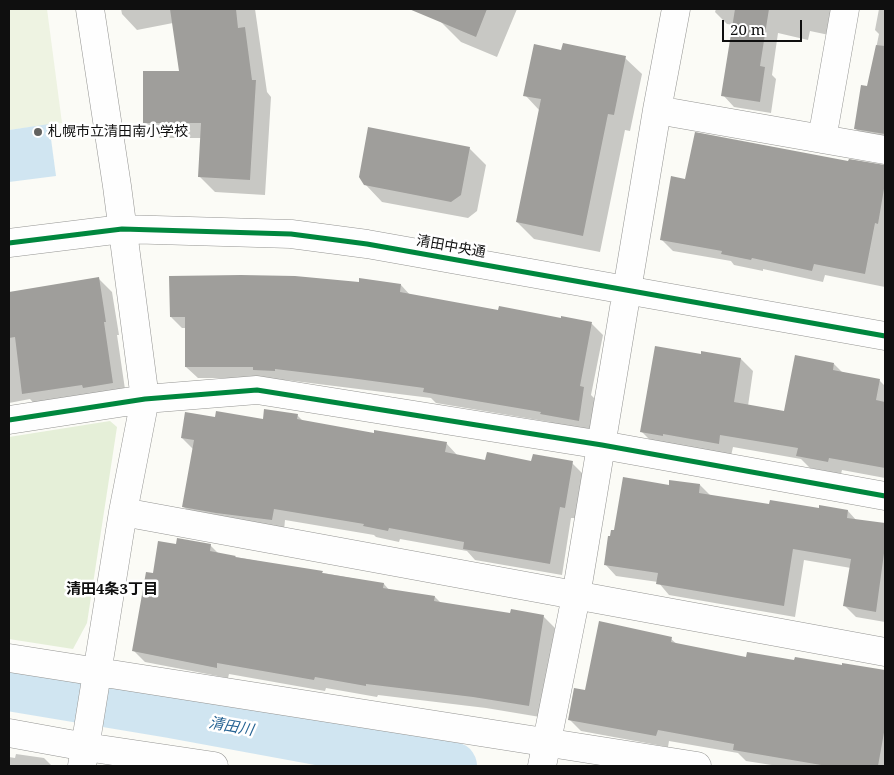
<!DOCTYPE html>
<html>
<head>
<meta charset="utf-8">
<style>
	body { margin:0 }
	#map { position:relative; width:894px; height:775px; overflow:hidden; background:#fbfbf6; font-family:"Noto Serif",serif }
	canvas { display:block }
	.frame { position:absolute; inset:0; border:10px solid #0f0f0f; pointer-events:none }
	.scale { position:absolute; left:722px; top:20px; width:80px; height:22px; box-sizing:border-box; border:2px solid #0f0f0f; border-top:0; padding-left:6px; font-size:15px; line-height:18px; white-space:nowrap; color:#0f0f0f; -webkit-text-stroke:4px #fff; paint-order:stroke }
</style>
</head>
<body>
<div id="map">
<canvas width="894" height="775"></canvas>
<div class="frame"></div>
<div class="scale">20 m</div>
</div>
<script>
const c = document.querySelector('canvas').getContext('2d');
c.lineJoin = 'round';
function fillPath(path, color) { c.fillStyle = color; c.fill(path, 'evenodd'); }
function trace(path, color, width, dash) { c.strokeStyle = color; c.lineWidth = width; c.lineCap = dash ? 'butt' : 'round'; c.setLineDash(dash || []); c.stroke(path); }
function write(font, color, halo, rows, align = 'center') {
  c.font = font + ' "Noto Serif","Noto Sans JP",serif'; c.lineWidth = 5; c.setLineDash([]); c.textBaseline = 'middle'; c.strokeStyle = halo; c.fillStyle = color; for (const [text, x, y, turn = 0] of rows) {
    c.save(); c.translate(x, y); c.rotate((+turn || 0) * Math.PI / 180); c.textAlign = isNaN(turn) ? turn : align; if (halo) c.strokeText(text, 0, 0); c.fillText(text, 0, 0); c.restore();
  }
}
fillPath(new Path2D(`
	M110 421 117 427 87 623 73 649 9 639V437Z`), '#e5efd8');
fillPath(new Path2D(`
	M9 9H47L62 123 9 130Z`), '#eef3e2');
fillPath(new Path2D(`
	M49 124 56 176 9 182V130Z`), '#d0e5f1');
fillPath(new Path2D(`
	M121 9H255L267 92 271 97 265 195 215 192 199 176 201 138H160L144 123 180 72 173 23 137 30 122 14Z
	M445 9H517L497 57 461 42 440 21Z
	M716 9H835L829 35 810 31 808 40 778 33 772 75 776 79 771 113 734 107 723 95 734 25 727 24 715 12Z
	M879 9H885V143L867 140 855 128 868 88 879 34 875 30Z
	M562 51 625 58 642 74 630 131 625 130 600 252 534 239 517 222 540 111 525 95Z
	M469 148 486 165 477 211 468 218 382 202 365 184Z
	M850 161 885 166V287L825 275 823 282 763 269V271L734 265 731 261 673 251 661 239 686 180 849 162Z
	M98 278 112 292 119 335H117L126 396 37 407 30 399 9 403V293Z
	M401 285 411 296 499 311 592 324 603 335 591 395 595 399 590 432 553 425 550 422 436 403 431 398 286 380V382L262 378H198L186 367V328H182L171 317Z
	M702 356 741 359 753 371 748 406 785 412 834 364 843 373 879 380 885 386V478L842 470 841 474 810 468 801 459 733 447 731 456 654 444 641 431Z
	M297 415 304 422 375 435 446 443 458 456 486 461 572 463 583 474 576 518H571L562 575 475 560 467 551 400 539 399 542 376 537 374 535 285 520 284 531 195 518 184 507 193 449 182 438 216 418 264 420Z
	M670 481 700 485 711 496 770 505 848 511 857 521 885 525V622L856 617 845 606 851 568 804 560 795 617 669 595 658 582 616 576 605 564 615 531 670 486Z
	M177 545H210L219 554 384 584 390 591 435 597 441 603 511 614 543 616 555 628 540 717 486 708 378 695 377 697 326 688 325 691 229 674 228 678 145 662 134 651 154 574Z
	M671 639 678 645 747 659 885 677V766H778L746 761 738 753 669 741 668 747 581 731 569 719 586 692Z
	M16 754 44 758 52 766H9V757L15 758Z`), '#0003');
trace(new Path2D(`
	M9 687 171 714 453 766`), '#d0e5f1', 48);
fillPath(new Path2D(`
	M170 9H236L238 28 245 27 252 80H256L250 180 198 177 201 123H143V71H179Z
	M409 9H487L476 37Z
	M735 9H769L760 66 765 67 760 102 721 96Z
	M563 43 626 56 614 115 608 114 583 236 516 222 541 99 523 96 534 44 561 50Z
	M876 45 885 46V134L854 129 861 85 867 86Z
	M368 127 470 147 461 195 451 202 364 185 359 177Z
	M695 132 848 161 849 159 885 165V183L878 224 875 223 865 274 814 264 812 271 752 258 751 260 721 254 722 251 660 240 671 176 685 179Z
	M241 275 295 276 359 282V278L401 284 400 292 498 310 499 306 561 318V316L592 322 580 386 584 387 579 421 540 414 541 412 423 392 424 388 350 378 275 369V371L253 370V367H185V317H170L169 276Z
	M99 277 106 322H104L113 383 83 388 82 385 22 394 15 337 9 338V292Z
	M655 346 701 354V351L741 358 734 402 784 411 795 355 834 363 833 370 880 379 876 400 885 402V468L829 458 828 462 796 456 798 448 720 435 719 444 663 434V436L640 432Z
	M264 409 298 414 297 419 374 433V430L447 442 445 452 485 460 487 452 531 461 533 454 573 461 565 508 560 507 550 564 463 549 464 542 389 528 388 531 363 526 364 524 274 509 272 520 216 513 182 507 194 440 181 438 185 412 215 417 216 411 263 419Z
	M623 477 669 485V480L700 484 699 493 769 504 770 500 819 508V505L848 510 847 518 885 523V546L876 612 843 606 851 559 793 549 784 606 656 584 658 573 604 565 608 536H610L611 530H614Z
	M177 538 211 544 210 551 236 556 235 557 323 571 322 573 384 583 383 588 435 596 434 601 510 613 511 609 544 615 529 706 473 697 366 684V686L315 677 314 680 217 663V668L132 651 146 572 153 573 158 541 176 544Z
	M599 621 672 637 671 642 746 657 747 652 794 660 795 657 842 665V663L885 670V727L878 766H827L733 750 734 744 658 730 656 736 568 720 574 688 585 690Z`), '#9f9e9b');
const minor = new Path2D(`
	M657 110 885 150
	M822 139 845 9
	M9 243 122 229 291 234 367 244 885 336
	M9 420 145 399 257 390 602 445 885 496
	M123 512 885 652
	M9 658 697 766
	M9 733 86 747 214 766
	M82 766 123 512 145 399 117 186 90 9
	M542 766 576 596 657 110 676 9`);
trace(minor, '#959593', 29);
trace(minor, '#fefefe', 28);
trace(new Path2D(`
	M9 243 122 229 291 234 367 244 885 336
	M9 420 145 399 257 390 602 445 885 496`), '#00873e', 5);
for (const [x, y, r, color] of [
	[38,132,5,"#626260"]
]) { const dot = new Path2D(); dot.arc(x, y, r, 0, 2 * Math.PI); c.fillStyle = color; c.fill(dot); trace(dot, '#fff', 2); }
write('14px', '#0f0f0f', '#fff', [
	["札幌市立清田南小学校",48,132]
], 'left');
write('14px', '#0f0f0f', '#fff', [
	["清田中央通",451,247,10]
]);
write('bold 15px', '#0f0f0f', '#fff', [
	["清田4条3丁目",112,590]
]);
write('italic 15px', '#266393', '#fff', [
	["清田川",231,727,10]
]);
</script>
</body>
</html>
